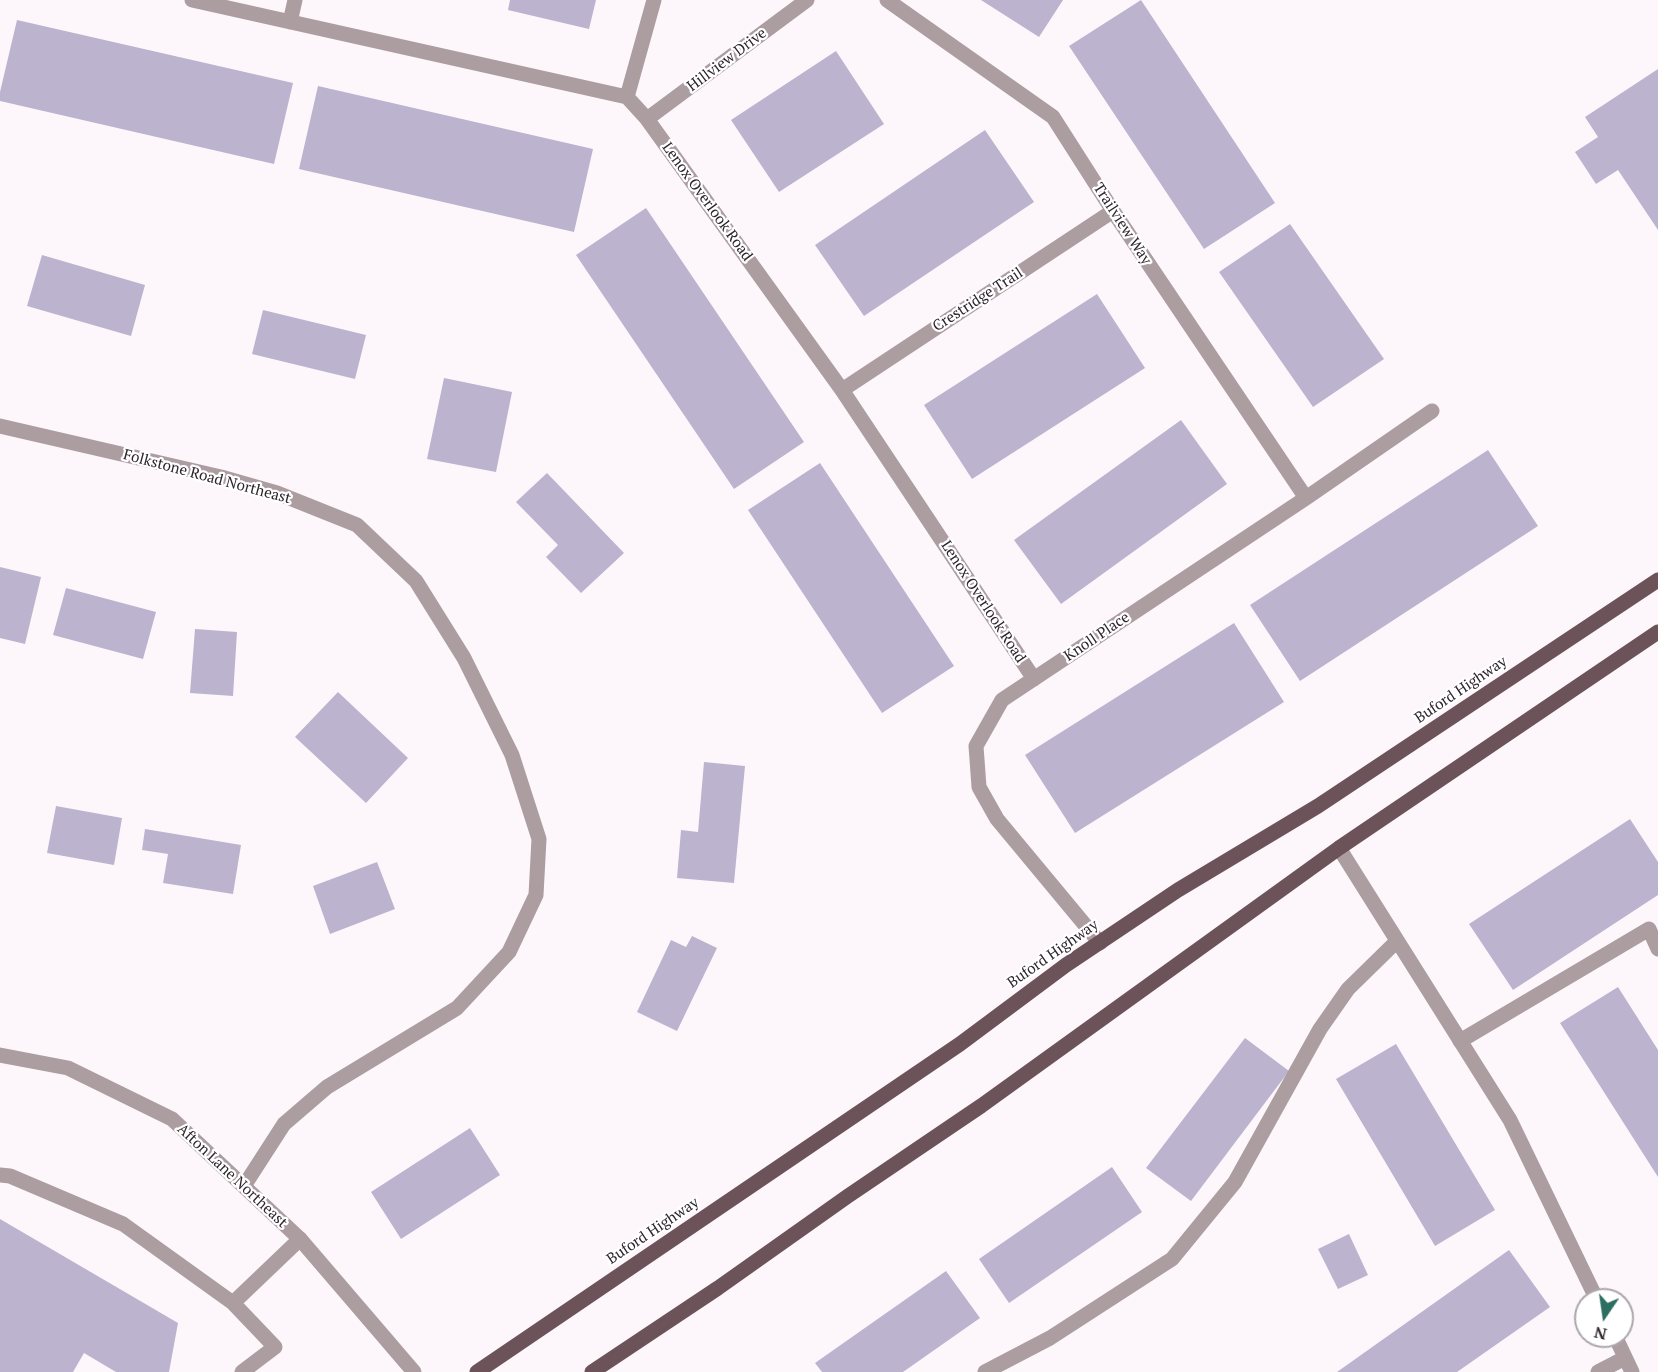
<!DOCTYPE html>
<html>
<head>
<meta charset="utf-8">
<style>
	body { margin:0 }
	#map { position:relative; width:1658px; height:1372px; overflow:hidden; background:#fdf7fc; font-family:"PT Serif",serif }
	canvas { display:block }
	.north { position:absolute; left:1574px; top:1288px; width:60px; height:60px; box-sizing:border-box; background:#fff; border:2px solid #aba7ab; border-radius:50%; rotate:193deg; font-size:16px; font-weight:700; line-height:24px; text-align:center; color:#2d242c }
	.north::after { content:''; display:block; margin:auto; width:21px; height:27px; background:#2c6f60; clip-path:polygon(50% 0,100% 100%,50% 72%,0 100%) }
</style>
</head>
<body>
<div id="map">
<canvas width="1658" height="1372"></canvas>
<div class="north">N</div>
</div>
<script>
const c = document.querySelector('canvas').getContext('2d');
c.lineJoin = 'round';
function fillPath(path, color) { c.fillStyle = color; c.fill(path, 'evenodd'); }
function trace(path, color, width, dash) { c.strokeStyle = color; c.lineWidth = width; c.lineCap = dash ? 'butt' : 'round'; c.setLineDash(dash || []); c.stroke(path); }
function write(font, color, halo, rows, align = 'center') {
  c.font = font + ' "PT Serif",serif'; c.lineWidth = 4.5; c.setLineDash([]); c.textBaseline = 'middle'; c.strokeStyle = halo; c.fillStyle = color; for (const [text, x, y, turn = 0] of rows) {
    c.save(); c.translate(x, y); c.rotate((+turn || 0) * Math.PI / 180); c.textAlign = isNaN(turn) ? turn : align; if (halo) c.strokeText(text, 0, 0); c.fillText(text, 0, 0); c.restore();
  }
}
fillPath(new Path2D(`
	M510 0H596L589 29 508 10Z
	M981 0H1063L1039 37Z
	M1141 0 1275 203 1204 249 1069 46Z
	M17 20 293 83 274 164 0 101V92Z
	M836 51 884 124 779 192 731 120Z
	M1658 69V230L1618 170 1596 184 1575 152 1598 137 1585 117Z
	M318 86 593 149 574 232 299 169Z
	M985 130 1034 202 864 316 815 245Z
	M646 208 804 442 734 489 576 255Z
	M1290 224 1384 359 1313 407 1219 272Z
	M42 255 145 285 131 336 27 306Z
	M1097 294 1145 368 972 479 924 405Z
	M263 310 366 335 355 379 252 354Z
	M444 378 512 392 496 472 427 459Z
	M1181 420 1227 484 1061 604 1014 540Z
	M1488 450 1538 526 1300 681 1250 605Z
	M820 463 954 666 882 713 748 510Z
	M547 473 624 553 581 593 546 557 558 545 516 502Z
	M0 567 41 577 25 644 0 638Z
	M66 588 156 612 143 659 53 635Z
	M1234 623 1284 702 1075 833 1025 755Z
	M195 629 237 632 233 696 190 693Z
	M338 692 408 758 366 803 295 737Z
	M704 762 745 766 734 883 677 878 681 830 698 832Z
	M56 806 122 818 114 865 47 853Z
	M1630 819 1658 862V895L1513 990 1469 924Z
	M145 829 241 845 233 894 163 883 168 854 142 850Z
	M377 862 395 909 330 934 313 886Z
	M692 936 717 948 677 1031 637 1012 671 940 686 947Z
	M1618 987 1658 1050V1177L1560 1023Z
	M1245 1038 1289 1071 1191 1201 1146 1168Z
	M1396 1044 1495 1210 1435 1246 1336 1079Z
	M470 1128 500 1175 401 1239 371 1192Z
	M1112 1167 1142 1212 1009 1303 979 1259Z
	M0 1219 178 1323 169 1372H116L84 1353 73 1372H0Z
	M1349 1234 1368 1275 1338 1289 1318 1249Z
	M1509 1250 1550 1307 1457 1372H1337Z
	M946 1271 980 1318 903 1372H822L815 1363Z`), '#bcb3cf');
trace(new Path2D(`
	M1460 1041 1649 929 1658 949
	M0 1175 10 1176 123 1224 233 1303 275 1347 242 1372
	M233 1303 300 1239`), '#ac9da1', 15);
trace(new Path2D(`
	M192 0 627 97 647 119 842 390 1034 679
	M887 0 1053 117 1113 211 1306 498
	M290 22 295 0
	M627 97 654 0
	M647 119 807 0
	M842 390 1113 211
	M0 426 221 477 277 493 357 525 416 581 464 658 512 755 539 839 536 895 509 952 457 1008 327 1087 284 1124 244 1186
	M1339 848 1510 1120 1597 1300
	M1100 943 997 819 979 787 976 746 1002 700 1306 498 1432 411
	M0 1055 68 1068 172 1119 300 1239 414 1372
	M1615 1336 1632 1372
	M985 1372 1050 1338 1172 1259 1235 1182 1320 1029 1348 989 1397 941
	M1598 1372 1625 1358`), '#ac9da1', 15);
trace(new Path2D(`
	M477 1372 960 1044 1066 965 1178 890 1318 806 1658 580
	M592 1372 718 1288 848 1196 981 1106 1339 848 1658 632`), '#6b5359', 15);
write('15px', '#2d242c', '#fff', [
	["Hillview Drive",727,60,-37],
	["Lenox Overlook Road",707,202,54],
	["Trailview Way",1122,224,57],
	["Crestridge Trail",978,300,-33],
	["Folkstone Road Northeast",207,477,15],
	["Lenox Overlook Road",983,602,57],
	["Knoll Place",1097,637,-34],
	["Buford Highway",1461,690,-34],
	["Buford Highway",1053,954,-35],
	["Afton Lane Northeast",232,1176,43],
	["Buford Highway",653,1231,-34]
]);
</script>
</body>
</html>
